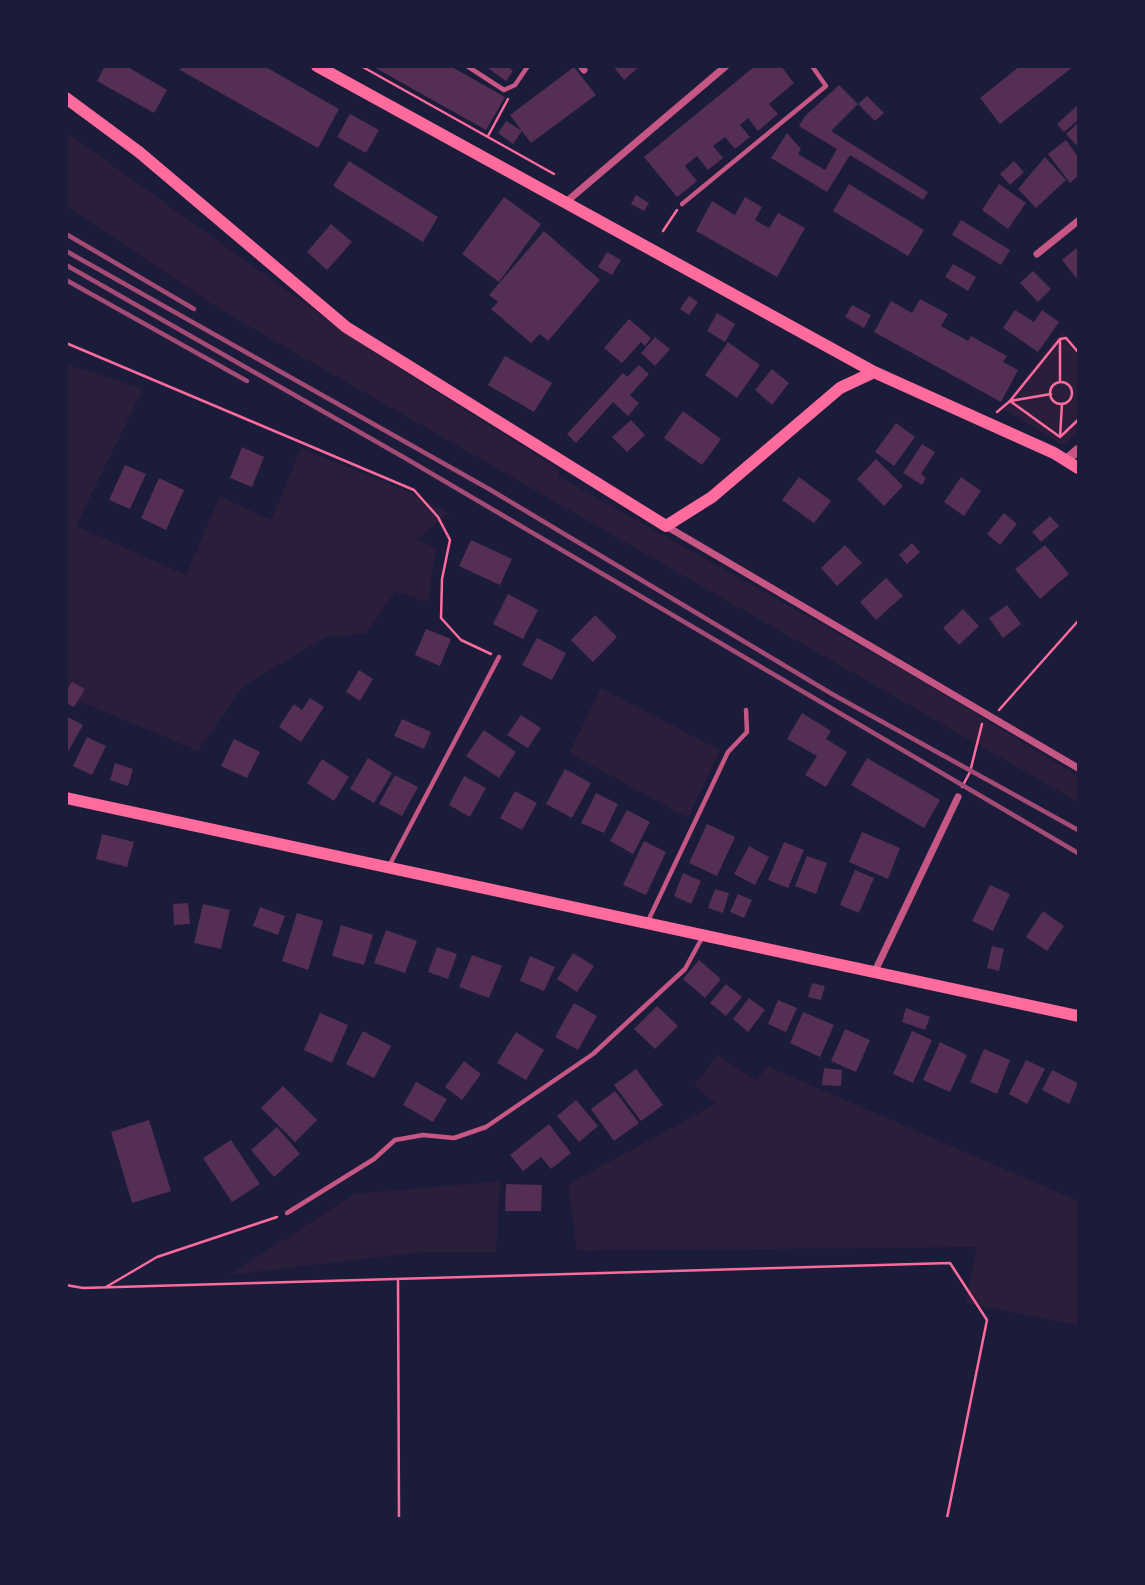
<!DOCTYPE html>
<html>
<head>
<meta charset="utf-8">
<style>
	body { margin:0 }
	#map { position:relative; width:1145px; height:1585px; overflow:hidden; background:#1b1b3a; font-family:"Golos Text",sans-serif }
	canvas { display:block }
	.frame { position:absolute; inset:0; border:68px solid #1b1b3a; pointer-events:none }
</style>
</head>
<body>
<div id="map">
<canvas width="1145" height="1585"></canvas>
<div class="frame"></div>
</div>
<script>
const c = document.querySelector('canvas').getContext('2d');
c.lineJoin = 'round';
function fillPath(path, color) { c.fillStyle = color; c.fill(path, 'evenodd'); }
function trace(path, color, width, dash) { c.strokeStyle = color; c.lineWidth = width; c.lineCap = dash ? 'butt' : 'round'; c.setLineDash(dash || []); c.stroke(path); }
fillPath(new Path2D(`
	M66 132 363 345 560 470 558 476 924 682 1078 776V802L219 309 67 206Z
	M1062 330 1078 348V431L1063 445 1002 408Z
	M66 364 143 389 76 526 186 575 220 496 271 520 301 448 409 492 449 513 416 540 436 548 428 602 395 592 366 634 326 637 242 687 198 751 67 696Z
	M601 688 720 750 688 818 569 753Z
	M718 1055 757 1081 767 1066 1078 1201V1325L965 1303 977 1247 577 1251 568 1184 716 1104 694 1086Z
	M500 1181 496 1252H423L230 1275 354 1194Z`), '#2a1e3b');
fillPath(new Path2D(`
	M105 66H126L167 90 154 113 97 81Z
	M182 66H264L339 109 318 148 180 70Z
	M372 66H450L505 97 486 130Z
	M485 66H507L513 71 506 81Z
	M613 66H640L624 80Z
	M755 66H781L794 83 769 104 778 114 758 131 748 118 740 125 750 137 735 149 725 137 713 146 723 158 708 170 697 156 685 166 697 181 677 197 644 157Z
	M1020 66H1074L1000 124 980 98Z
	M574 67 596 95 531 143 510 115Z
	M839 85 858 104 867 96 884 113 875 121 858 104 831 131 928 192 923 200 850 155 827 192 771 158 787 133 801 149 798 154 825 170 837 149 799 126 805 116Z
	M1078 105V120L1064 132 1057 124Z
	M350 114 379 130 366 153 337 137Z
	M506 121 522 131 513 144 498 133Z
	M1078 123V147L1066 134Z
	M1066 140 1078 157V176L1070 183 1048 154Z
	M1045 157 1066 180 1036 208 1018 189Z
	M349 161 438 217 423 242 333 186Z
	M1014 161 1024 172 1010 185 1000 174Z
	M849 184 924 230 908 256 833 211Z
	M999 184 1026 203 1008 229 982 210Z
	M636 195 649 203 644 211 631 204Z
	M504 197 541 224 499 282 462 254Z
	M745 197 762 207 755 220 769 228 778 213 805 228 777 277 696 231 712 201 735 215Z
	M961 220 1010 250 1001 265 952 235Z
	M331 224 352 242 327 270 307 252Z
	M544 231 600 280 548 341 540 334 531 343 491 309 498 302 489 295Z
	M1078 247V280L1062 260Z
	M607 252 621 260 612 275 598 267Z
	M953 264 976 277 968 291 945 277Z
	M1033 271 1051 289 1038 302 1020 283Z
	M689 296 698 302 689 315 680 309Z
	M920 299 948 314 941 326 968 341 971 336 1007 356 1003 362 1018 370 1001 402 874 332 891 301 912 313Z
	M852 305 871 315 864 328 845 317Z
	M1015 310 1034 322 1042 310 1059 322 1038 352 1003 328Z
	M717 313 735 324 725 342 707 331Z
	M629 319 651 338 645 346 641 342 622 363 604 348Z
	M655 337 670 349 655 366 641 353Z
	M728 342 760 365 737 398 705 375Z
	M505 356 552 383 534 412 488 385Z
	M639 365 649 374 630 395 639 403 628 416 613 402 576 443 567 434 623 373 627 377Z
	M772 369 789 383 772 405 755 390Z
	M683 411 721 439 702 465 664 438Z
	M631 420 645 435 627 452 612 437Z
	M896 423 915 437 894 466 875 452Z
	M922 444 935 452 921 474 926 478 922 485 903 473Z
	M242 447 264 457 252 487 230 478Z
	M876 459 903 486 884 506 857 479Z
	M125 465 146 474 130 509 109 500Z
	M799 477 831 501 814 523 782 500Z
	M961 477 981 491 964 516 944 502Z
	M159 478 184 490 166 530 141 518Z
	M1004 513 1017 524 1000 545 987 534Z
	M1050 516 1059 526 1041 542 1032 532Z
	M471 540 512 559 500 585 459 566Z
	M912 543 920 552 907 564 899 555Z
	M845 545 862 563 837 586 821 568Z
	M1045 545 1069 574 1040 599 1015 569Z
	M886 578 903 596 876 620 860 602Z
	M508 594 538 610 523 639 493 624Z
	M1007 605 1021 624 1003 638 989 618Z
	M963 609 979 626 959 645 943 628Z
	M595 615 617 637 593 662 571 640Z
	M426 629 451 639 440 666 415 655Z
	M537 638 566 653 552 680 522 665Z
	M359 670 373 679 360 701 346 692Z
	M72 682 85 689 74 707 66 703V691Z
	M310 698 324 707 301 742 279 727 294 704 302 710Z
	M802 713 831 731 826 739 847 752 826 787 805 775 817 756 787 739Z
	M521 715 541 728 528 748 507 735Z
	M66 716 83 725 66 755Z
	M402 719 431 732 424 749 394 736Z
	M484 730 516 752 499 778 466 756Z
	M87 737 106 746 92 775 73 766Z
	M234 739 260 752 247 778 221 766Z
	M368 758 392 773 374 803 350 789Z
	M867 758 940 800 924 828 851 785Z
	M322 759 349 777 334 801 307 783Z
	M115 763 133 769 128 786 110 780Z
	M565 769 591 783 572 818 546 804Z
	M395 775 418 787 402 816 379 804Z
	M464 776 486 788 470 817 449 805Z
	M515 791 537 803 522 830 500 818Z
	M596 793 618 804 604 833 581 823Z
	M627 810 650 822 633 854 610 841Z
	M707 824 735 837 717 876 689 863Z
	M862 832 900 848 888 879 849 862Z
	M102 834 134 842 127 867 96 859Z
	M644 841 666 852 646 895 623 885Z
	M784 842 804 850 788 888 768 880Z
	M749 846 769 857 755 885 734 874Z
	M807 856 827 863 816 894 795 886Z
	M855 870 874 878 859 913 840 905Z
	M683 873 701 881 691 904 674 896Z
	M990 885 1010 894 993 931 972 921Z
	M715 889 729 893 723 913 708 908Z
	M738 894 752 900 744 918 730 912Z
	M188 903 190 924 174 925 173 904Z
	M203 904 230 910 221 949 194 943Z
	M260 907 285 916 278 935 253 926Z
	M1043 911 1064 926 1047 951 1026 937Z
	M297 913 323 921 308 970 282 961Z
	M341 925 373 935 364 965 332 956Z
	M386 930 417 941 405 973 374 963Z
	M992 946 1004 949 999 971 987 968Z
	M437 947 457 954 448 979 428 972Z
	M573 953 594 966 577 992 557 979Z
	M472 955 502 966 489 998 459 987Z
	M530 956 555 967 544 991 520 981Z
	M699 960 721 979 705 998 683 979Z
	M812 983 825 986 821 1000 808 997Z
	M726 984 742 997 726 1016 710 1003Z
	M749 998 765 1010 748 1032 733 1019Z
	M778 1000 797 1008 786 1032 768 1024Z
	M574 1003 597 1016 578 1050 555 1037Z
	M657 1006 678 1026 655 1049 634 1029Z
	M906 1008 930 1017 925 1030 902 1022Z
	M803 1012 834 1025 820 1057 790 1043Z
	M320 1013 348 1025 332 1063 304 1050Z
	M845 1029 870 1040 856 1072 831 1061Z
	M363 1031 391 1046 374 1078 346 1064Z
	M912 1031 932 1040 913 1083 893 1074Z
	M516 1032 544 1050 526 1080 497 1063Z
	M940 1042 967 1055 950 1092 923 1080Z
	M984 1049 1010 1060 997 1094 970 1082Z
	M1026 1060 1045 1069 1027 1104 1009 1094Z
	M464 1061 481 1074 462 1100 445 1087Z
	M824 1068 842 1070 841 1086 822 1085Z
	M636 1069 663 1105 641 1121 614 1085Z
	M1052 1070 1078 1083 1069 1104 1042 1090Z
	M416 1082 447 1099 433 1122 403 1105Z
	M283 1086 317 1120 295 1142 261 1108Z
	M615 1091 639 1123 614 1141 591 1109Z
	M576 1100 598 1126 579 1142 557 1116Z
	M149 1120 171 1191 132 1203 111 1132Z
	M549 1124 571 1153 551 1169 541 1157 523 1171 510 1155Z
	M277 1127 300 1154 274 1177 251 1150Z
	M231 1140 260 1184 232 1202 203 1158Z
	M506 1184 542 1185 541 1211H505Z`), '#542f53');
trace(new Path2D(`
	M361 66 554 174
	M488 136 508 99
	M663 231 677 210
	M1060 339 1010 401 1060 437 1078 420
	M1060 339V381
	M1060 339 1066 338 1078 352
	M66 343 414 490 438 517 450 540 442 579 441 618 461 640 491 654
	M1050 393a11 11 0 1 1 22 0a11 11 0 1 1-22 0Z
	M997 412 1010 401 1051 394
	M1060 437 1062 404
	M999 710 1078 621
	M962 787 970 772 982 724
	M398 1279 399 1518
	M66 1285 83 1288 950 1263 987 1320 947 1518
	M106 1287 157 1257 277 1217`), '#ff6b9d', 2.5);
trace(new Path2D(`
	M467 66 504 90 515 85 528 66
	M682 204 826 86 812 66
	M389 866 499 657
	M648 921 728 752 747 732 746 710
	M287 1213 374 1159 395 1140 423 1135 454 1138 486 1127 593 1054 685 969 702 938`), '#c65784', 4.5);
trace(new Path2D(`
	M581 66 584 70
	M566 202 726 66
	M1037 254 1078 221
	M666 526 1078 768
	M875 971 958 797`), '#c65784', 7);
trace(new Path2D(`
	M1066 460 1078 450`), '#c65784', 10);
trace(new Path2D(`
	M317 66 874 372 1054 453 1078 468
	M66 98 139 152 346 327 666 526 712 497 840 388 874 372
	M66 798 1078 1016`), '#ff6b9d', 12);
trace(new Path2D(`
	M66 234 194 309
	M66 251 489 489 832 694 1078 830
	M66 265 405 458 1078 853
	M66 280 247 381`), '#a44b75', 4.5);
</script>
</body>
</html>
